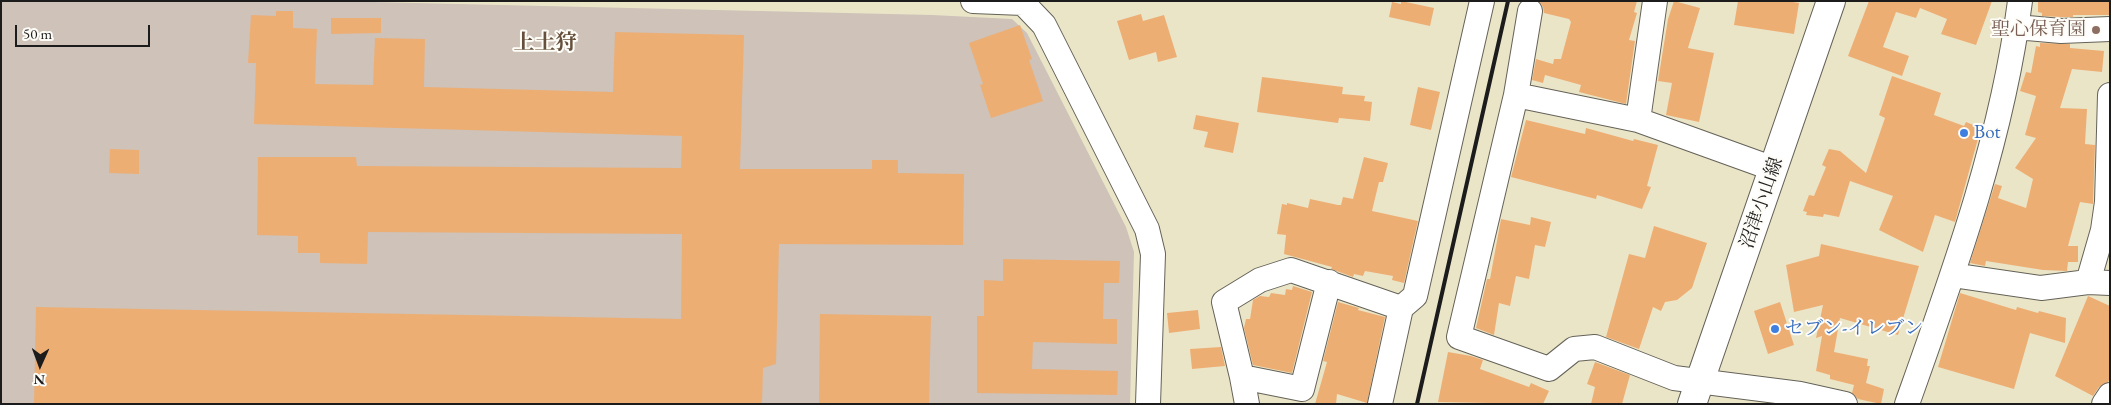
<!DOCTYPE html>
<html>
<head>
<meta charset="utf-8">
<style>
	body { margin:0 }
	#map { position:relative; width:2111px; height:405px; overflow:hidden; background:#ebe5c8; font-family:"EB Garamond",serif }
	canvas { display:block }
	.frame { position:absolute; inset:0; border:2px solid #1c1c1c; pointer-events:none }
	.north { position:absolute; left:15px; top:340px; width:50px; height:50px; -webkit-text-stroke:4px #fdfcf7; paint-order:stroke; rotate:182deg; font-size:14px; font-weight:700; line-height:20px; text-align:center; color:#1c1c1c }
	.north::after { content:''; display:block; margin:auto; width:18px; height:22px; background:#1c1c1c; clip-path:polygon(50% 0,100% 100%,50% 72%,0 100%) }
	.scale { position:absolute; left:15px; top:25px; width:135px; height:22px; box-sizing:border-box; border:2px solid #1c1c1c; border-top:0; padding-left:6px; font-size:15px; line-height:18px; white-space:nowrap; color:#1c1c1c; -webkit-text-stroke:4px #fdfcf7; paint-order:stroke }
</style>
</head>
<body>
<div id="map">
<canvas width="2111" height="405"></canvas>
<div class="frame"></div>
<div class="north">N</div>
<div class="scale">50 m</div>
</div>
<script>
const c = document.querySelector('canvas').getContext('2d');
c.lineJoin = 'round';
function fillPath(path, color) { c.fillStyle = color; c.fill(path, 'evenodd'); }
function trace(path, color, width, dash) { c.strokeStyle = color; c.lineWidth = width; c.lineCap = dash ? 'butt' : 'round'; c.setLineDash(dash || []); c.stroke(path); }
function write(font, color, halo, rows, align = 'center') {
  c.font = font + ' "EB Garamond","Noto Serif JP",serif'; c.lineWidth = 4; c.setLineDash([]); c.textBaseline = 'middle'; c.strokeStyle = halo; c.fillStyle = color; for (const [text, x, y, turn = 0] of rows) {
    c.save(); c.translate(x, y); c.rotate((+turn || 0) * Math.PI / 180); c.textAlign = isNaN(turn) ? turn : align; if (halo) c.strokeText(text, 0, 0); c.fillText(text, 0, 0); c.restore();
  }
}
fillPath(new Path2D(`
	M1 1H329L932 15 1012 19 1027 33 1126 227 1134 252 1130 404H1Z`), '#cec2b9');
fillPath(new Path2D(`
	M1401 1 1434 8 1430 26 1389 17 1392 2 1401 4Z
	M1539 1H1637L1634 12 1637 13 1629 40 1635 41 1626 104 1579 92 1581 85 1545 75 1543 83 1532 80 1536 59 1553 64 1554 59H1561L1571 22 1569 19 1544 13 1543 7Z
	M1674 1 1700 8 1688 48 1714 53 1699 122 1666 115 1672 83 1658 81 1668 19Z
	M1738 1H1787L1799 3 1794 34 1734 25Z
	M1869 1H1992L1976 45 1941 34 1947 19 1920 8 1916 18 1896 12 1883 47 1909 56 1902 76 1848 56Z
	M2038 1H2110V15H2073V17H2061L2042 16V13L2038 12Z
	M276 11H293V28L317 29 315 84 373 85 375 38 425 39 424 87 613 92 615 32 744 35 740 169H872V160H898V173L964 174 963 245 779 244 776 364 763 368 762 404H34L36 307 681 319 682 234 368 232 367 264 320 263V253H298V236L257 235 258 157H356L357 166 681 168 682 136 254 124 256 63H248L251 15 276 16Z
	M1141 14 1143 21 1164 15 1177 57 1158 62 1156 52 1129 60 1117 21Z
	M331 18H381V33L331 34Z
	M1020 25 1032 59 1029 60 1043 101 991 118 980 85 983 84 969 43Z
	M2040 43 2070 44V48L2104 51 2102 72 2072 69 2060 108 2087 109 2085 144 2095 145 2093 204 2080 202 2068 246H2078V262H2068L2067 271 2043 270 1986 261 1985 266 1970 263 1995 184 2002 186 1998 198 2026 208 2033 179 2015 168 2036 138 2025 135 2036 96 2020 91 2026 72 2031 73 2036 46 2040 47Z
	M1892 76 1941 93 1934 115 1964 126 1966 122 1981 128 1955 222 1935 215 1923 252 1879 230 1893 196 1850 181 1839 217 1824 214 1823 217 1806 215 1807 212 1803 211 1809 195 1814 196 1826 167 1822 165 1829 149 1840 151 1866 173 1885 118 1879 115Z
	M1262 77 1343 87 1342 94 1365 96 1364 101 1372 102 1370 121 1339 118 1338 123 1257 112Z
	M1418 87 1440 92 1431 130 1410 125Z
	M1196 115 1239 123 1233 153 1204 147 1208 132 1193 129Z
	M1526 120 1585 134 1586 128 1633 141 1634 139 1658 145 1647 186 1651 187 1642 209 1597 195 1596 199 1511 177Z
	M110 149 139 150V174L109 173Z
	M1364 157 1388 163 1383 182H1379L1372 211 1418 221 1404 283 1392 280 1393 276 1365 271 1363 276 1354 274 1353 277 1331 269 1332 267 1284 254 1286 235 1277 234 1282 204 1287 205V203L1308 208 1310 199 1338 205H1341L1343 197 1353 199Z
	M1531 217 1551 222 1545 247 1535 245 1529 279 1516 276 1510 306 1499 303 1494 335 1476 328 1487 279H1490L1501 219 1530 225Z
	M1654 226 1707 243 1692 288 1677 300 1665 302 1661 311 1653 307 1639 349 1606 337 1629 254 1645 258Z
	M1821 244 1919 266 1898 335 1840 318 1834 352 1868 359 1867 366H1870L1866 383 1884 389 1881 404 1858 399 1852 393 1854 385 1830 379V375L1816 371 1822 336 1816 338 1823 305 1794 312 1786 265 1819 256Z
	M1003 259 1120 261 1119 283H1104L1103 319H1117V344L1033 342 1032 369 1118 371 1117 395 977 393V316H984V280L1003 281Z
	M1293 286 1312 292 1292 373 1253 365 1244 328 1246 319H1250L1253 300 1260 296 1269 297 1271 293 1285 295 1286 289 1292 290Z
	M1960 293 2016 310 2017 307 2038 313 2039 311 2066 318 2065 343 2030 333 2014 389 1938 367Z
	M2088 296 2110 306V378L2108 382 2099 387 2093 396 2055 376Z
	M1338 302 1359 308 1358 310 1385 317 1367 403 1337 394 1336 404H1315L1327 362 1323 361Z
	M1780 302 1794 345 1768 354 1754 311Z
	M1198 310 1200 329 1169 333 1167 313Z
	M820 314 931 316 929 404H819Z
	M1221 347 1225 366 1192 369 1190 349Z
	M1448 352 1471 356 1483 360 1480 369 1529 387 1531 383 1549 391 1543 404 1438 402Z
	M1595 362 1630 375 1622 404H1591L1595 387 1587 384Z`), '#edae74');
const minor = new Path2D(`
	M973 1 1023 3 1044 25 1147 229 1153 254 1148 404
	M1530 11 1516 95 1459 337 1549 369 1574 349 1595 347 1674 378 1800 394 1845 404
	M2016 27 2061 31 2110 29
	M1516 95 1638 120 1774 169
	M1638 120 1655 1
	M1952 275 2041 288 2088 282 2110 283
	M2088 282 2103 230 2107 202 2110 95
	M1242 377 1302 389 1329 282
	M1247 404 1242 377 1224 302 1260 280 1291 270 1401 308
	M1380 404 1401 308 1415 296 1482 1
	M1907 404C1954 272 2002 141 2020 1
	M2104 404 2110 395`);
const major = new Path2D(`
	M1692 404 1831 1`);
trace(minor, '#646258', 26);
trace(major, '#646258', 30);
trace(minor, '#fff', 24);
trace(major, '#fff', 28);
trace(new Path2D(`
	M1417 404 1508 1`), '#1c1c1c', 4);
for (const [x, y, r, color] of [
	[2096,30,5,"#8d6e63"],
	[1964,133,5,"#3f7fe0"],
	[1775,329,5,"#3f7fe0"]
]) { const dot = new Path2D(); dot.arc(x, y, r, 0, 2 * Math.PI); c.fillStyle = color; c.fill(dot); trace(dot, '#fdfcf7', 2); }
write('19px', '#785e54', '#fdfcf7', [
	["聖心保育園",2086,30]
], 'right');
write('19px', '#366cbe', '#fdfcf7', [
	["Bot",1974,133],
	["セブン-イレブン",1785,329]
], 'left');
write('19px', '#1c1c1c', '#fdfcf7', [
	["沼津小山線",1762,203,-71]
]);
write('bold 21px', '#654f3b', '#fdfcf7', [
	["上土狩",545,43]
]);
</script>
</body>
</html>
